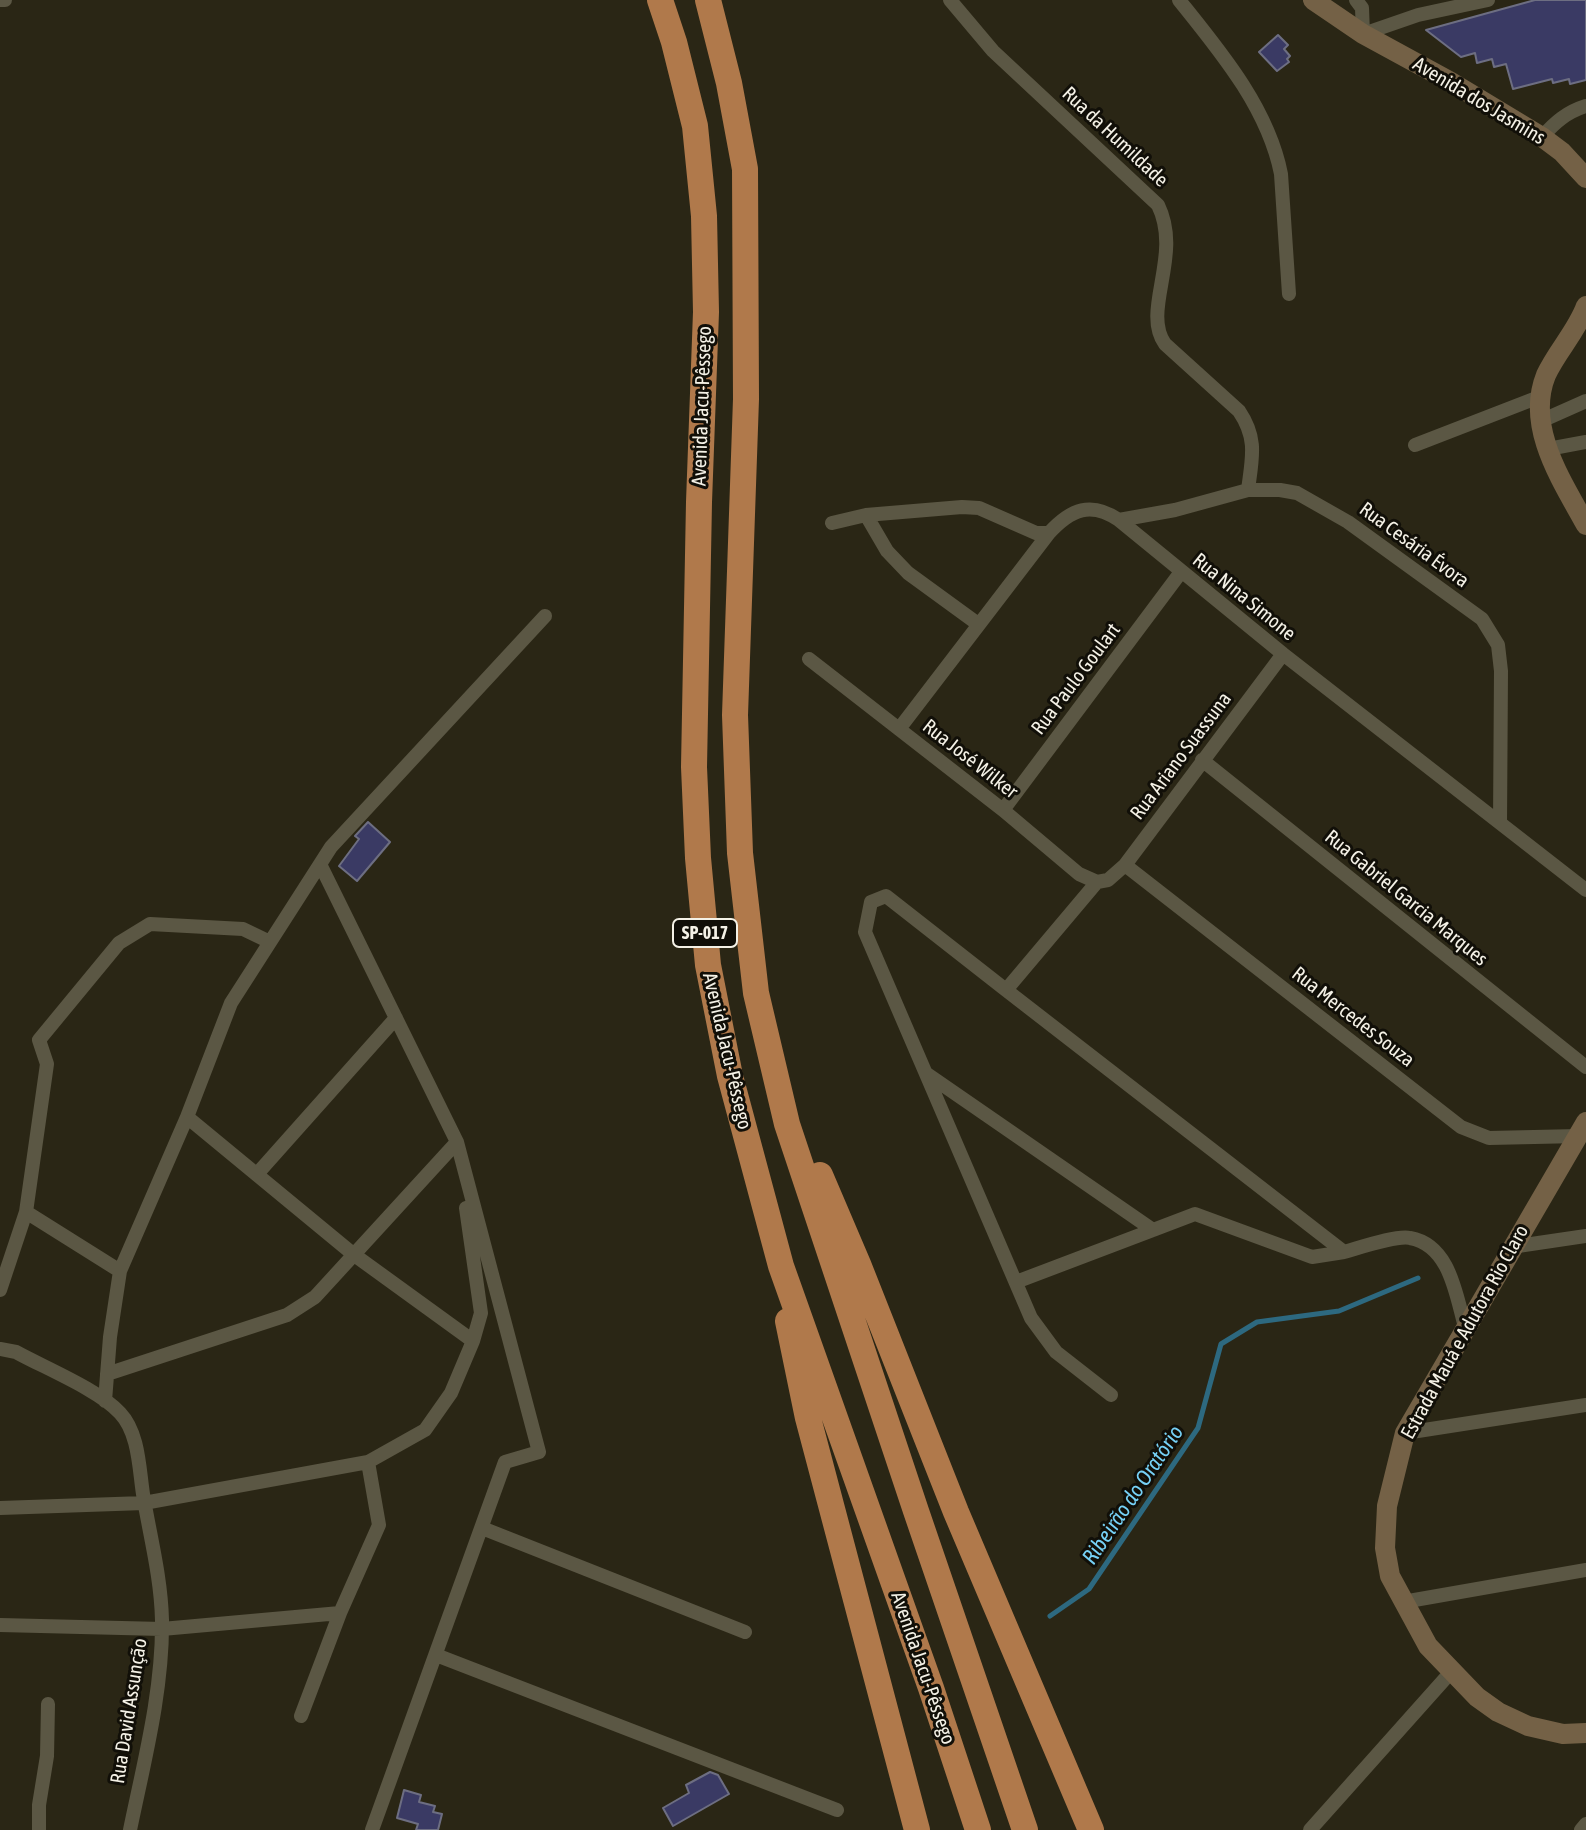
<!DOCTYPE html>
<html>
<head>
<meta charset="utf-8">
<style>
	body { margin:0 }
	canvas { display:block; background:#2a2615 }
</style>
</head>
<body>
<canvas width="1586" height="1830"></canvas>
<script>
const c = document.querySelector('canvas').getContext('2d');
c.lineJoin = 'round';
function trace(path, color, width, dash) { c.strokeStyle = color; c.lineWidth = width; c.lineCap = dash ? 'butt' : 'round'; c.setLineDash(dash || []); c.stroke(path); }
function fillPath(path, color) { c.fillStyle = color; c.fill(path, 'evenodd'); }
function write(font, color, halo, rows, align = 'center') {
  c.font = font + ' "Asap Condensed",sans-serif'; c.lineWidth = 6; c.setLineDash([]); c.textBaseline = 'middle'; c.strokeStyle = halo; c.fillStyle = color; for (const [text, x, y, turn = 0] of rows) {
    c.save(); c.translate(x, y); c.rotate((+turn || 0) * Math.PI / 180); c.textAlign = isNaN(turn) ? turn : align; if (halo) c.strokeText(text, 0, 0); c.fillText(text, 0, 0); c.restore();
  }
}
trace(new Path2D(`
	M1050 1616 1089 1589 1198 1428 1221 1344 1257 1322 1339 1311 1418 1278`), '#2d6980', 5);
const building = new Path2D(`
	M1535 0H1586V80L1570 84 1569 79 1553 83 1552 79 1513 89 1506 64 1494 67 1492 59 1477 63 1475 53 1461 57 1426 30Z
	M1278 35 1288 45 1284 49 1290 56 1287 59 1289 62 1277 71 1259 52Z
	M368 822 390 842 357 881 339 866 359 839 355 836Z
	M710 1772 718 1775 729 1794 673 1826 663 1808 689 1793 686 1785Z
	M404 1790 421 1795 419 1802 435 1806 433 1812 442 1814 438 1830H416L418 1824 397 1818Z`);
fillPath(building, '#3a3a64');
trace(building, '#6d6e82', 2);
trace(new Path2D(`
	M0 0H5
	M950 0 993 51 1158 205C1183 256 1141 310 1165 344L1239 411C1258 439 1252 458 1248 490
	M1179 0C1220 51 1268 108 1281 174L1289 294
	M1356 0 1362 8 1363 34 1418 15 1488 0
	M1542 137C1555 122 1567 112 1586 106
	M1541 421 1586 401
	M1415 445 1539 397
	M1548 449 1586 442
	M866 515 887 551 908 573 978 624
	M1119 520 1175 510 1248 490H1280L1297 493 1348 522 1482 619 1498 645 1501 671 1500 823
	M832 523 866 515 962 507 979 508 1036 533H1049
	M809 659 1003 810 1079 874 1097 882 1108 880 1125 865 1283 654
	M899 729 1049 533C1071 509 1091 501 1119 520L1283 654 1586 890
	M1202 760 1586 1067
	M1003 810 1181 572
	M320 864 457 1142 459 1152
	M1125 865 1461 1127 1489 1138 1579 1136
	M1097 882 1006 990 886 896 871 902 865 932 1031 1318 1056 1352 1111 1395
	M1006 990 1344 1252 1312 1257 1195 1214 1153 1230
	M927 1074 1153 1230 1016 1282
	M257 1174 396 1018
	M466 1208 481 1313 473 1341
	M26 1212 47 1064 39 1040 119 943 150 924 243 929 270 942
	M1511 1247 1586 1236
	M1344 1252C1359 1248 1396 1235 1410 1238 1450 1245 1456 1295 1465 1327
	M0 1290 26 1212 120 1271
	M0 1349 16 1352C45 1368 99 1390 120 1413 139 1433 139 1468 143 1494 150 1536 161 1577 162 1620 163 1690 144 1762 130 1830
	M107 1374 287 1315 315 1297 457 1142
	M105 1401 110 1337 120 1271 187 1117
	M1405 1433 1586 1405
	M0 1508 144 1503 368 1462
	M482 1528 745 1632
	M1403 1602 1586 1570
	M0 1625 162 1629 340 1613
	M436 1655 837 1810
	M301 1716 340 1613 379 1525 368 1462 425 1430 451 1393 473 1341 353 1254 187 1117 231 1003 331 847 545 616
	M39 1830V1805L47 1756 48 1704
	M372 1830 505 1462 539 1452 457 1142
	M1310 1830 1451 1672
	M1581 1830 1586 1824`), '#5b5744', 14);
trace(new Path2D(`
	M1313 0 1363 34 1451 82 1542 137 1562 152 1586 178
	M1586 306C1577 331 1557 351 1546 375 1525 427 1562 481 1586 525
	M1586 1122 1405 1433 1387 1506 1385 1548 1390 1576 1428 1646 1477 1697 1498 1712 1528 1726 1563 1734 1586 1733`), '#746146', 20);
trace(new Path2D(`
	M660 0 674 42 695 126 704 216 706 312 699 502 694 767 698 858 708 965 730 1076 781 1266 931 1688 978 1830
	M708 0 729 83 745 169 746 399 735 715 740 853 756 993 787 1124 916 1511 1025 1830
	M820 1175 858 1264 956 1512 1091 1830
	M788 1321 808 1418 917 1830`), '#b0794b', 26);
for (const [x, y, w] of [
	[705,933,64]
]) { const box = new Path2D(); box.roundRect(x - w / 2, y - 14, w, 28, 6); c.fillStyle = '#110f08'; c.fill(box); trace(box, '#f4f1e6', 2); }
write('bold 18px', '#f4f1e6', null, [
	["SP-017",705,933]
]);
write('20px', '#f4f1e6', '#110f08', [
	["Avenida dos Jasmins",1479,101,31],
	["Rua da Humildade",1115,137,43],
	["Avenida Jacu-Pêssego",702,406,-88],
	["Rua Cesária Évora",1414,545,36],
	["Rua Nina Simone",1244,597,39],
	["Rua Paulo Goulart",1076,679,-53],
	["Rua Ariano Suassuna",1181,756,-53],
	["Rua José Wilker",970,759,38],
	["Rua Gabriel Garcia Marques",1406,898,39],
	["Rua Mercedes Souza",1353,1017,38],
	["Avenida Jacu-Pêssego",727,1051,77],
	["Estrada Mauá e Adutora Rio Claro",1465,1332,-61],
	["Avenida Jacu-Pêssego",923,1668,71],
	["Rua David Assunção",129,1711,-81]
]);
write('italic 22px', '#76d1f6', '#110f08', [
	["Ribeirão do Oratório",1133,1495,-56]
]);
</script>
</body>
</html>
